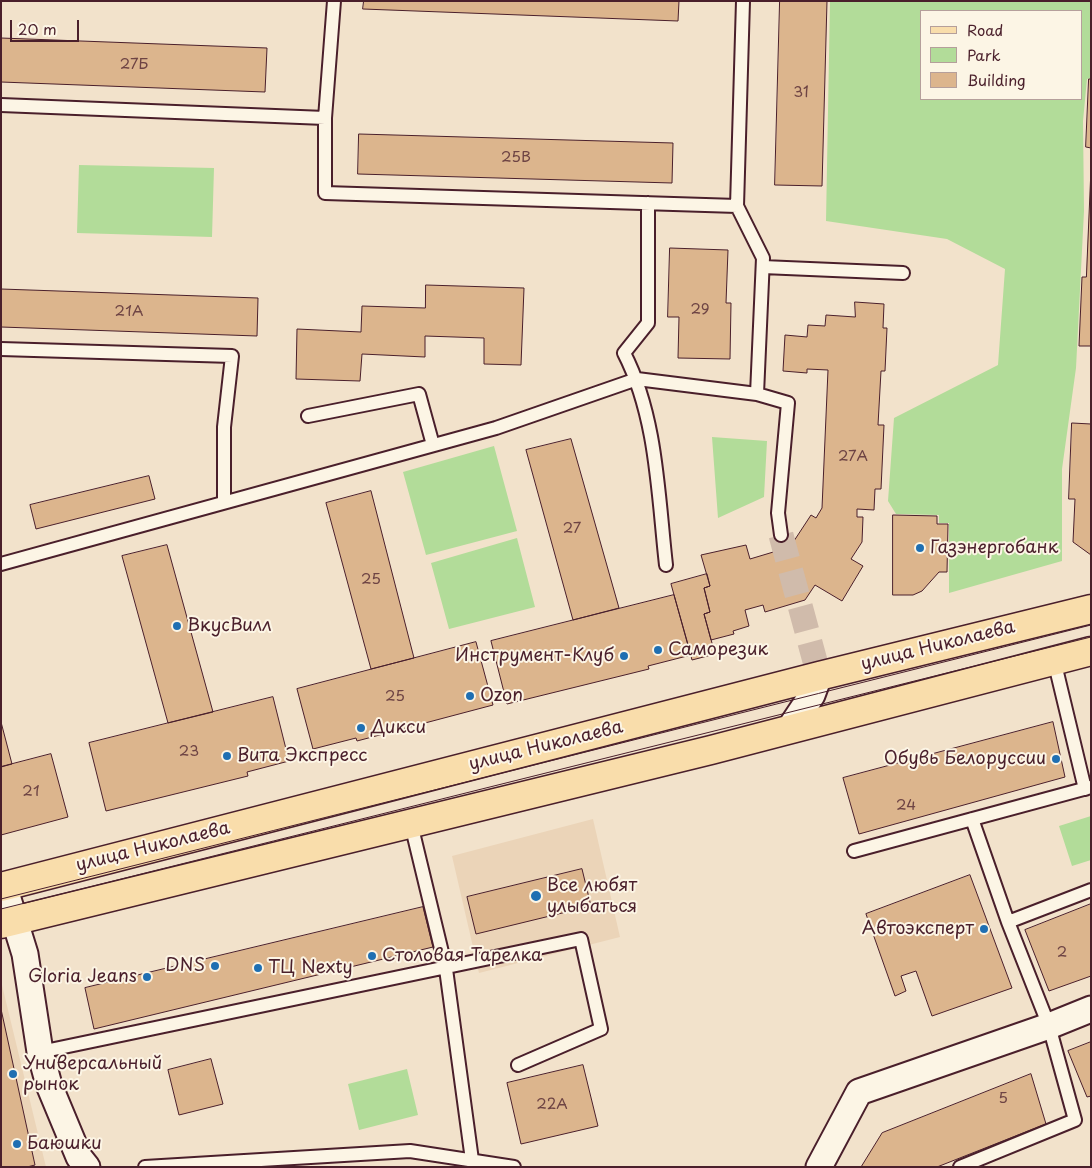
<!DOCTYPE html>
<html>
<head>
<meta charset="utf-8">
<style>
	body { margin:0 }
	#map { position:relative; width:1092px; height:1168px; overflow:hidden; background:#f2e2cb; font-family:"Playpen Sans",sans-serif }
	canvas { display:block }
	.frame { position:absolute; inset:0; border:2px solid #4a1f2b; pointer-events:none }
	.legend { position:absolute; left:920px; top:10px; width:162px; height:90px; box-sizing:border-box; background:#fcf5e5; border:1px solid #b59f9b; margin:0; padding:6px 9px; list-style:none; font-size:15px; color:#4a1f2b }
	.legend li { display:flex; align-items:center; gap:10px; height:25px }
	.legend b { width:25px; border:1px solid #b59f9b }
	.scale { position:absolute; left:10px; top:20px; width:69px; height:22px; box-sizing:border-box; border:2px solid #4a1f2b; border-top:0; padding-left:6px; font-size:15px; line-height:18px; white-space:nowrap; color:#4a1f2b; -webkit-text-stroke:4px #fcf5e5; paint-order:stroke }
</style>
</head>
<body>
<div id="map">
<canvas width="1092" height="1168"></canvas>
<div class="frame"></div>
<ul class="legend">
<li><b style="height:6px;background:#f9ddab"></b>Road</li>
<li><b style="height:14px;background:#b2dc99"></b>Park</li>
<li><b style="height:14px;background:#dcb58d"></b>Building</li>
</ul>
<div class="scale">20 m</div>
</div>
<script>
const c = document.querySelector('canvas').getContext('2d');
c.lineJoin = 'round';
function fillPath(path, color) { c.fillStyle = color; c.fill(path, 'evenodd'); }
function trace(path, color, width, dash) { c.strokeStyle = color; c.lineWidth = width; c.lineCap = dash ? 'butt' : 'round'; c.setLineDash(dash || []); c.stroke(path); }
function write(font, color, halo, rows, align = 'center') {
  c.font = font + ' "Playpen Sans",sans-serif'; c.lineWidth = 4; c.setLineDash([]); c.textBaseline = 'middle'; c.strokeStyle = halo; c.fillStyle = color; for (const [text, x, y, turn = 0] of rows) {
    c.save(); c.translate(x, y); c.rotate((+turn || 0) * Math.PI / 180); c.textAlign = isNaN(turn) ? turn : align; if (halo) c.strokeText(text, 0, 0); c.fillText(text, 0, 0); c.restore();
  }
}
fillPath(new Path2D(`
	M593 819 620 937 479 973 452 856Z
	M1 981 46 1167H1Z`), '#ebd4b8');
fillPath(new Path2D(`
	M830 1H1091V78L1087 79 1083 121 1084 211 1076 368 1062 469V561L949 593V523H939V515L896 514 888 501 894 418 998 365 1005 269 947 239 826 221ZM1081 11V99H921V11Z
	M79 165 214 168 212 237 77 233Z
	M712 437 767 441 764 497 718 518Z
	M494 446 517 531 426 555 403 472Z
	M517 538 535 607 449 629 431 563Z
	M1091 816V860L1072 866 1059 826Z
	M407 1069 418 1115 359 1130 348 1084Z`), '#b2dc99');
const building = new Path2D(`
	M364 1H679L678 21 363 9Z
	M780 1H827L822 186 775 185Z
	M1 38 267 48 265 92 1 82Z
	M1089 79H1091V148L1086 147Z
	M359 134 673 143 672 183 358 174Z
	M1091 169V346H1079L1082 277H1086Z
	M670 248 728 250 726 303H731L730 359 678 358 679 317H668Z
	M426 285 524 288 521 365 484 364V338L425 336V357L362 354 360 381 296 379 297 329 361 332 362 306 425 308Z
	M1 289 258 298 257 336 1 327Z
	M855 302 884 304 883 328H887L885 371H881L878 425H884L881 489H875L874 510 857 509V517H863L862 542 851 559 863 566 842 601 815 585 805 600 765 612 763 605 745 610 749 626 733 631 734 634 711 640 704 614 710 612 704 588 710 586 701 555 746 545 750 559 790 547 811 515 816 518 822 508 828 370 807 369V373L783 371 785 335 807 337 808 325 825 326 826 315 855 317Z
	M1072 423 1091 424V555L1073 542 1075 499H1069Z
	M571 439 619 608 573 620 526 450Z
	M149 476 155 499 36 529 30 505Z
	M371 491 414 658 371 669 326 503Z
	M893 515 937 516V524H948L947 572H939L922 591 913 595H893Z
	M167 545 213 712 168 723 122 556Z
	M707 574 710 586 704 588 710 612 704 614 715 654 692 660 671 584Z
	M674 595 691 655 648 666 649 669 507 704 491 641Z
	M476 642 493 705 357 741 356 738 313 749 297 689Z
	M273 697 289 761 247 772 248 776 106 811 89 743Z
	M1 722 12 764 1 767Z
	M1053 722 1065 777 859 834 843 778Z
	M51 754 68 817 1 835V767Z
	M582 869 591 906 476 934 467 897Z
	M970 875 1012 988 932 1016 916 971 901 976 906 991 895 996 866 914Z
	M1091 904V976L1049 991 1025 930Z
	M423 907 433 947 94 1029 85 988Z
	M1 1009 35 1165 27 1167H1Z
	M1091 1042V1096L1087 1097 1068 1051Z
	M211 1059 223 1104 179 1115 168 1070Z
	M583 1065 598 1126 521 1144 507 1083Z
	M1031 1074 1046 1124 937 1167H861L882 1133Z`);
fillPath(building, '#dcb58d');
trace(building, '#4a1f2b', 1);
trace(new Path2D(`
	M781 535 819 676`), '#d0bbab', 25, [25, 12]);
const lane = new Path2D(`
	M334 1 325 118V193L737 206
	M743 1 737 206 763 258 757 394
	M1 105 325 118
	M648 203V323L624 353C657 417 658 495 666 565
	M763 267 903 273
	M1 349 232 356 224 427V502
	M308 416 419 394 433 445
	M1 564 496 428 637 379 757 394 788 403 778 513 781 535
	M1054 660 1085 789
	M411 824 446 969 472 1160
	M854 851 1091 787
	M1008 922 1091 890
	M40 1052 581 939 601 1029 518 1065
	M145 1167 410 1151 514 1167
	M960 1167 1075 1120 1049 1026 1008 922 972 819`);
const street = new Path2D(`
	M790 728 812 695 819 676
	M4 886 25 954 40 1052 49 1085 79 1157 87 1167
	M819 1167 859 1092 1049 1026 1091 1009`);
const primary = new Path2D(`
	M1 887 819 676 1091 609
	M1 924 711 750 1091 651`);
trace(lane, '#4a1f2b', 16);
trace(street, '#4a1f2b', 29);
trace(primary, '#4a1f2b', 31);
trace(lane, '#fcf5e5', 12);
trace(street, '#fcf5e5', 25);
trace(primary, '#f9ddab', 28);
trace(new Path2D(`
	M1 899 1091 625
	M1 909 1091 637`), '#4a1f2b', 1);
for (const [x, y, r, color] of [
	[920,548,5,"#1f6fb2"],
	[177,626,5,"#1f6fb2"],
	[658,650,5,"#1f6fb2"],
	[624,656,5,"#1f6fb2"],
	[470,696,5,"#1f6fb2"],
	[361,728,5,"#1f6fb2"],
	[227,756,5,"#1f6fb2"],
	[1056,759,5,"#1f6fb2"],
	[536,896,6,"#1f6fb2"],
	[984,929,5,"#1f6fb2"],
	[372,956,5,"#1f6fb2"],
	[215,966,5,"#1f6fb2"],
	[258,968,5,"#1f6fb2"],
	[147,977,5,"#1f6fb2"],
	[13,1074,5,"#1f6fb2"],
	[17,1144,5,"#1f6fb2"]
]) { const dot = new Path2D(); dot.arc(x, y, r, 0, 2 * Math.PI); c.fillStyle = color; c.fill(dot); trace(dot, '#fcf5e5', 2); }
write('15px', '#6e4444', null, [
	["27Б",134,65],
	["31",801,93],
	["25В",516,158],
	["29",700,310],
	["21А",129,312],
	["27А",853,457],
	["27",572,529],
	["25",371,580],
	["25",395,697],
	["23",189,752],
	["21",31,792],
	["24",906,806],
	["2",1062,953],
	["5",1003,1099],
	["22А",552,1105]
]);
write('18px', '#4a1f2b', '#fcf5e5', [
	["Газэнергобанк",930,548],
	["ВкусВилл",187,626],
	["Саморезик",668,650],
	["Инструмент-Клуб",614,656,"right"],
	["Ozon",480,696],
	["Дикси",371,728],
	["Вита Экспресс",237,756],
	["Обувь Белоруссии",1046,759,"right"],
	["Все любят",547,886],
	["улыбаться",547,907],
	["Автоэксперт",974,929,"right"],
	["Столовая Тарелка",382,956],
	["DNS",205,966,"right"],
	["ТЦ Nexty",268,968],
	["Gloria Jeans",137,977,"right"],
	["Универсальный",23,1064],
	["рынок",23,1085],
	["Баюшки",27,1144]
], 'left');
write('18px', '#4a1f2b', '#fcf5e5', [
	["улица Николаева",938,646,-14],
	["улица Николаева",546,746,-14],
	["улица Николаева",153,847,-14]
]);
</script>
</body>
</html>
